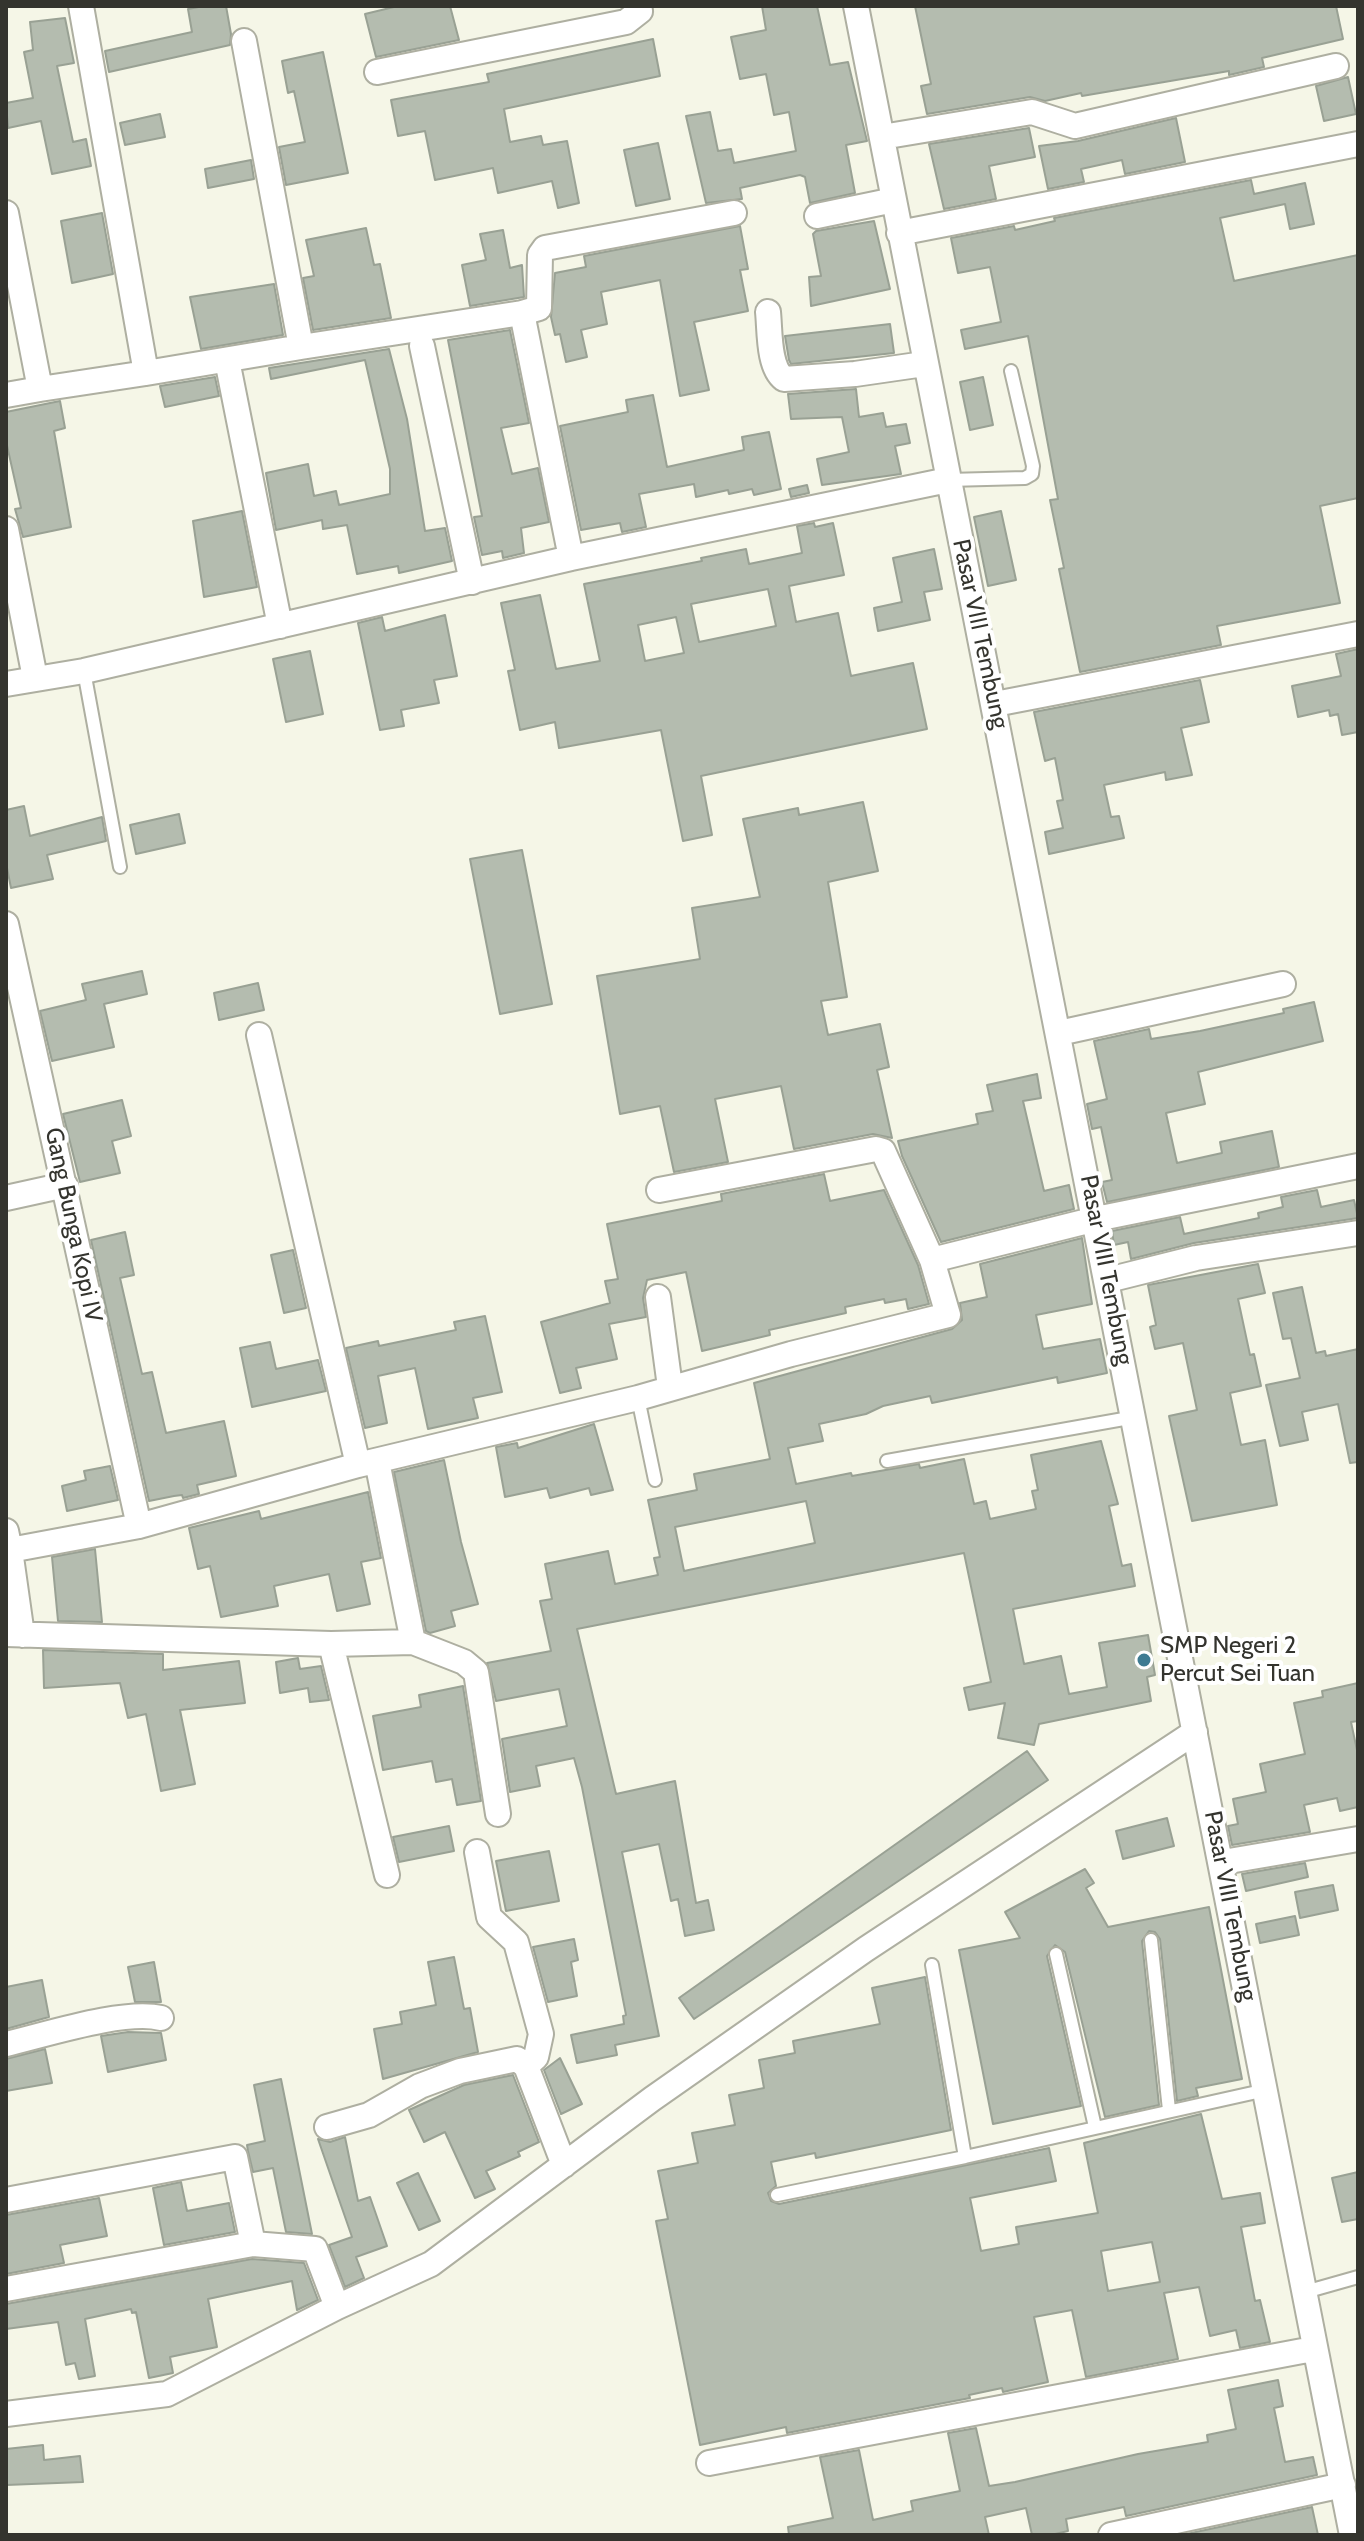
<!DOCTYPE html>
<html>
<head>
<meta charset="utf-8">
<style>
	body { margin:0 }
	#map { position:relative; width:1364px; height:2541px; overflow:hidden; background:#f5f6e7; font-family:Cabin,sans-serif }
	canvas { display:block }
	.frame { position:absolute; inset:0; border:8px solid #34342e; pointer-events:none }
</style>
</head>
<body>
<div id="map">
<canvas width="1364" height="2541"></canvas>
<div class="frame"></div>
</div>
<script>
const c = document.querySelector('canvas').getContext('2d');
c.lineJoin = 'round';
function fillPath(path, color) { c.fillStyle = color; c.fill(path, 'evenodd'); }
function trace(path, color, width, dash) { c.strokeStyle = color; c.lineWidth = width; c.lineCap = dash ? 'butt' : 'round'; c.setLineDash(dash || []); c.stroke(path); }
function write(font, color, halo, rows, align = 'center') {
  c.font = font + ' Cabin,sans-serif'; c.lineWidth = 8; c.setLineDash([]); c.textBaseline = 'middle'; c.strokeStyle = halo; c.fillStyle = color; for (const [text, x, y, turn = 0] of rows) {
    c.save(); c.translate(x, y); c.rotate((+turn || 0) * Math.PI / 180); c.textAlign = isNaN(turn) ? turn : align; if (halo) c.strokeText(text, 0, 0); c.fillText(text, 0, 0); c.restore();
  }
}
const building = new Path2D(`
	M204 6H226L231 34 230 45 109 72 105 51 192 32 188 9Z
	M398 6H450L459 40 376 57 365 14Z
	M762 6H817L830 65 848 62 867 141 846 145 855 193 810 203 805 177 800 175 740 188 742 199 706 203 686 116 710 112 718 151 731 149 734 163 796 151 789 112 774 115 766 74 740 79 731 37 766 30Z
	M915 6H1336L1343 39 1262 58 1264 67 1229 75V71L1082 96 1081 93 1045 101 1030 97 927 114 921 86 931 84Z
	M65 18 74 63 57 66 73 142 86 139 91 166 52 174 41 121 8 128 6 103 33 98 24 52 33 50 30 22Z
	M653 39 660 76 504 109 510 142 541 136 543 145 567 141 579 203 558 208 552 181 498 193 493 168 435 180 425 131 398 136 391 100 489 82 487 74Z
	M323 52 348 173 286 185 279 147 305 142 294 91 288 93 282 61Z
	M1348 77 1356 114 1324 121 1316 86Z
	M160 114 165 137 125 145 120 123Z
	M1176 118 1185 162 1125 174 1122 160 1081 169 1084 182 1048 189 1039 146 1078 141Z
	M1029 128 1035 157 989 166 996 199 944 209 929 144Z
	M658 143 670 199 636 206 624 150Z
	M251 160 254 179 208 188 205 169Z
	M1251 180 1254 194 1305 183 1314 224 1290 229 1285 204 1220 218 1234 281 1358 255V498L1320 506 1340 603 1217 626 1221 645 1080 672 1059 569 1064 568 1050 500 1058 499 1028 336 965 349 961 330 1001 322 990 267 958 273 951 238 1014 226 1015 230 1055 221 1054 218Z
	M102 213 113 274 72 283 61 221Z
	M874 221 890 289 811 306 809 277 821 276 813 234 816 231Z
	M740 226 748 269 740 270 748 311 694 322 709 390 680 396 660 280 601 292 607 324 581 330 587 357 566 362 560 334 555 335 551 317 555 273 586 267 584 256Z
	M366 228 374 265 380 264 391 318 313 330 303 278 314 276 306 240Z
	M503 230 510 268 522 265 524 297 470 306 462 265 486 260 480 234Z
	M274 284 283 335 201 349 190 297Z
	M890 324 894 353 791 364 789 360 785 336Z
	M510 330 529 423 501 428 512 474 538 468 549 522 521 528 524 553 503 558 502 551 482 555 474 517 482 516 448 340Z
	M389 349 407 419 425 531 445 528 452 561 399 573 398 566 357 574 347 525 323 529 322 520 276 530 266 473 308 464 314 496 336 491 339 505 390 494V469L365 360 271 379 269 368Z
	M215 377 219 396 165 407 160 386Z
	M983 377 993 425 970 430 960 382Z
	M856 389 859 417 883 413 886 427 906 424 910 443 895 446 901 474 822 485 817 459 849 452 842 417 791 419 788 394Z
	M653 395 667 467 744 450 742 437 769 432 781 489 754 495 752 489 729 494 728 490 696 497 694 484 639 494 646 527 622 532 620 523 581 530 560 426 628 412 626 400Z
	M60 401 65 428 54 431 71 527 23 537 15 509 21 508 6 441V412Z
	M807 485 809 493 791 497 789 489Z
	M242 511 257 587 204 597 193 521Z
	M1001 511 1016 580 988 586 974 517Z
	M814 523 815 527 833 523 844 575 789 586 796 622 838 613 851 676 913 663 927 729 701 776 712 835 683 841 661 730 559 748 555 722 520 730 508 671 515 670 501 603 540 595 556 669 600 661 584 584 702 561 701 558 746 549 749 564 802 553 797 526ZM768 589 776 626 699 642 691 604ZM676 617 684 653 645 661 638 625Z
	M934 549 942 589 924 592 930 620 878 631 874 608 902 602 893 558Z
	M445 615 457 676 434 680 439 703 401 710 404 726 380 730 358 623 382 617 385 631Z
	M1358 649V732L1342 735 1338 714 1330 716 1329 710 1298 717 1292 686 1341 676 1336 654Z
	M310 651 323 714 286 722 273 659Z
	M1200 680 1209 722 1181 728 1192 775 1166 780 1165 772 1104 785 1111 817 1119 816 1124 838 1049 854 1045 832 1063 828 1057 801 1063 800 1055 758 1045 761 1034 712Z
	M863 802 878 871 828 882 847 997 821 1001 828 1035 880 1024 889 1067 877 1070 892 1138 873 1134 794 1149 781 1086 715 1099 728 1162 674 1172 660 1106 620 1114 597 976 700 959 692 908 760 897 743 819 798 808 799 815Z
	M24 806 30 836 102 817 106 841 47 855 53 879 11 888 6 863V810Z
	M179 814 185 843 136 854 130 825Z
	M522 850 552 1004 500 1014 470 859Z
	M142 971 147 994 104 1004 114 1047 52 1061 40 1011 86 1000 82 984Z
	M258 983 264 1010 219 1020 214 993Z
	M1314 1002 1323 1041 1198 1072 1205 1104 1166 1113 1177 1163 1222 1153 1220 1142 1272 1131 1279 1167 1107 1202 1102 1182 1112 1180 1101 1127 1092 1129 1087 1104 1107 1099 1094 1041 1149 1029 1151 1039 1200 1031 1284 1013 1283 1009Z
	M1037 1074 1041 1098 1023 1101 1044 1191 1069 1185 1074 1209 941 1242 902 1156 898 1141 978 1124 976 1114 993 1111 987 1085Z
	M122 1100 131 1136 112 1141 120 1173 80 1182 63 1114Z
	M824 1174 830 1201 884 1190 918 1265 929 1304 908 1309 906 1299 885 1303 884 1299 845 1307 846 1313 769 1330 770 1335 702 1351 686 1272 647 1280 643 1298 646 1317 609 1324 617 1359 576 1368 581 1388 560 1393 541 1322 610 1303 605 1281 618 1279 607 1224 722 1201 721 1194Z
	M1317 1190 1321 1207 1354 1200 1358 1218 1194 1243 1131 1259 1128 1242 1114 1245 1112 1231 1180 1217 1184 1234 1259 1218 1258 1213 1283 1207 1281 1197Z
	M125 1232 134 1275 120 1278 142 1374 152 1372 166 1433 224 1421 236 1476 197 1485 199 1494 183 1498 182 1495 174 1496 149 1501 91 1240Z
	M1082 1238 1092 1304 1036 1315 1043 1349 1100 1339 1107 1373 1058 1383 1057 1377 932 1403 930 1396 883 1406 866 1414 819 1424 823 1441 788 1448 796 1484 851 1473 852 1476 919 1464 920 1468 964 1459 974 1504 986 1501 990 1519 1036 1509 1032 1491 1038 1490 1031 1455 1101 1441 1118 1504 1109 1506 1122 1566 1131 1564 1135 1586 1013 1609 1024 1664 1061 1656 1069 1694 1107 1687 1099 1643 1148 1635 1155 1675 1147 1677 1151 1701 1039 1724 1034 1745 998 1738 1005 1703 969 1710 964 1688 991 1682 964 1553 577 1629 616 1794 675 1781 696 1903 708 1900 714 1930 685 1936 678 1899 671 1901 659 1844 622 1852 659 2036 615 2045 617 2055 577 2063 571 2035 624 2024 623 2016 626 2015 582 1787 574 1758 536 1766 540 1786 510 1792 502 1739 567 1726 559 1689 496 1701 487 1663 551 1651 540 1601 552 1599 545 1564 608 1551 615 1584 658 1575 654 1558 660 1557 648 1500 697 1490 694 1474 770 1459 754 1383 952 1329 962 1320 960 1303 987 1297 980 1264ZM806 1501 815 1543 684 1571 675 1527Z
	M293 1250 306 1308 284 1313 271 1255Z
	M1258 1264 1265 1293 1238 1299 1250 1355 1254 1354 1261 1386 1230 1393 1241 1445 1265 1440 1277 1505 1192 1521 1169 1416 1197 1410 1183 1343 1155 1349 1150 1327 1156 1325 1148 1285Z
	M1302 1287 1316 1353 1325 1351 1326 1356 1358 1349V1462L1350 1463 1338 1404 1302 1412 1308 1440 1280 1446 1266 1385 1300 1378 1291 1338 1283 1339 1273 1293Z
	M485 1316 502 1392 473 1398 478 1418 428 1429 415 1368 378 1376 387 1423 365 1428 346 1348 378 1341 379 1346 456 1330 454 1322Z
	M270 1342 276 1369 318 1360 326 1391 252 1407 240 1348Z
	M594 1424 613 1490 591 1495 589 1488 550 1498 547 1488 505 1497 496 1447 517 1443 518 1448Z
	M444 1460 461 1542 478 1604 451 1611 455 1626 430 1633 426 1631 394 1472Z
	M110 1466 118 1500 67 1511 62 1486 86 1480 84 1471Z
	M368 1492 381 1558 361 1562 370 1604 337 1611 329 1574 274 1586 278 1606 221 1617 210 1566 198 1569 189 1528 259 1511 261 1519Z
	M95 1549 102 1622 58 1621 52 1557Z
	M43 1650 163 1654V1670L239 1661 245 1703 180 1710 195 1784 161 1791 146 1714 128 1718 120 1683 44 1688Z
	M298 1658 300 1669 321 1666 329 1700 310 1702 308 1688 280 1693 276 1662Z
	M1358 1683V1721L1351 1722 1358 1755V1807L1340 1811 1337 1798 1304 1805 1310 1832 1232 1845 1228 1826 1238 1824 1233 1799 1266 1792 1260 1764 1305 1754 1294 1703 1323 1697 1322 1691Z
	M463 1686 481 1801 457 1805 452 1779 436 1782 432 1761 383 1770 373 1716 421 1707 419 1695Z
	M1027 1751 1048 1780 694 2019 679 1998Z
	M1167 1818 1174 1846 1123 1859 1116 1831Z
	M449 1826 454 1851 399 1862 393 1837Z
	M549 1851 559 1901 506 1911 496 1861Z
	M1305 1863 1308 1877 1246 1891 1242 1874Z
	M1085 1869 1094 1883 1086 1888 1108 1927 1209 1907 1242 2079 1196 2088 1198 2096 1177 2101 1160 1939 1155 1932 1149 1931 1142 1941 1159 2105 1105 2117 1065 1952 1055 1945 1047 1956 1081 2106 993 2124 959 1950 1020 1938 1005 1912Z
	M1333 1885 1338 1910 1300 1918 1295 1892Z
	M1295 1916 1299 1935 1260 1943 1256 1924Z
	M574 1939 578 1960 571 1962 577 1996 548 2002 533 1947Z
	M454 1957 464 2009 470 2008 478 2052 383 2079 374 2029 402 2024 400 2012 436 2005 428 1962Z
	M154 1962 161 2002H135L128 1967Z
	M925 1977 951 2130 816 2158 815 2153 771 2162 776 2186 768 2193 771 2201 779 2204 1049 2148 1056 2181 970 2198 981 2251 1019 2244 1016 2227 1098 2213 1084 2143 1201 2114 1222 2199 1260 2193 1265 2223 1241 2227 1255 2301 1260 2300 1270 2342 1240 2348 1236 2330 1210 2336 1199 2287 1164 2293 1178 2359 1086 2377 1072 2310 1034 2317 1048 2382 1003 2392 1002 2388 969 2395 970 2398 787 2433 786 2427 700 2445 656 2221 668 2219 658 2171 698 2163 692 2133 735 2125 729 2095 764 2088 759 2060 795 2053 793 2041 880 2024 872 1988ZM1152 2242 1160 2282 1108 2291 1101 2251Z
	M42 1980 49 2017 6 2029V1987Z
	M128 2032 161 2033 166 2060 108 2072 101 2036Z
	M45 2049 52 2083 6 2091V2059Z
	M560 2058 582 2104 561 2114 544 2070Z
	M513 2075 539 2142 518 2152 520 2156 486 2171 495 2189 475 2198 445 2132 424 2142 409 2110 464 2085Z
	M281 2079 312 2234 286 2232 273 2168 253 2172 248 2151 247 2145 265 2141 254 2085Z
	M345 2137 358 2201 370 2197 387 2246 356 2257 364 2278 345 2287 329 2245 352 2237 318 2139 330 2142Z
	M1358 2172V2219L1342 2222 1332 2178Z
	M418 2173 440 2221 419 2230 397 2183Z
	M181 2182 187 2211 229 2203 235 2232 164 2245 153 2188Z
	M99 2198 107 2236 60 2245 64 2263 6 2274V2215Z
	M252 2259 304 2263 318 2300 297 2310 292 2281 208 2299 217 2347 170 2357 173 2373 149 2378 136 2312 132 2313 131 2309 85 2319 95 2376 79 2379 75 2363 66 2365 58 2322 6 2329V2304Z
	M1278 2380 1283 2406 1274 2408 1285 2462 1313 2457 1317 2475 1126 2516 1124 2507 1066 2519 1068 2531 1051 2535H1032L1026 2508 985 2517 989 2535H789L788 2527 833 2518 820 2457 859 2450 873 2520 913 2511 911 2501 960 2491 948 2433 976 2428 989 2486 1015 2482 1138 2454 1208 2442 1207 2435 1236 2429 1228 2390Z
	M43 2445 44 2460 80 2456 83 2482 6 2485V2449Z
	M1312 2507 1318 2535H1182Z`);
fillPath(building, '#b4bcaf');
trace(building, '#99a194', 2);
const service = new Path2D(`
	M948 480 1025 478 1032 474 1033 466 1011 371
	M84 671 120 867
	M638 1398 655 1480
	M887 1461 1135 1417
	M1151 1940 1169 2110
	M1056 1954 1095 2127
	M932 1965 965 2157 1266 2090
	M777 2195 965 2157
	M1305 2292 1358 2277`);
const minor = new Path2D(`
	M81 6 146 373 301 347 244 41
	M856 6 1352 2535
	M377 72 626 22 640 11 639 6
	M882 137 1032 112 1075 126 1336 66
	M6 213 40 389 6 395
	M817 216 894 200
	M899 233 1358 144
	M768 312C770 330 768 367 784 379L855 374 924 364
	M522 313 571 558
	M422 346 472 582
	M301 347 522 313 539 308 540 255 545 248 734 213
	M227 360 280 626
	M40 389 146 373
	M6 529 35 678
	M6 684 84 671 571 558 948 480
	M995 704 1358 634
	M6 924 139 1526
	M1059 1033 1283 984
	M259 1035 358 1465
	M6 1198 65 1185
	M932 1260 1096 1219 1358 1166
	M1108 1280 1196 1258 1358 1233
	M658 1297 670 1387
	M377 1461 413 1642
	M6 1531 10 1550 139 1526 358 1465 638 1398 791 1354 948 1315 932 1260 883 1151 876 1149 659 1190
	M10 1550 22 1635
	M6 1634 331 1644 413 1642 464 1662 476 1672 498 1814
	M331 1644 387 1875
	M477 1852 489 1917 516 1942 541 2034 536 2057 526 2066
	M1223 1862 1358 1839
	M6 2044C45 2035 124 2009 161 2018
	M327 2127 369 2115 420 2086 460 2071 517 2059 526 2066 564 2165
	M6 2200 235 2157 253 2244 315 2249 337 2307
	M6 2289 253 2244
	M6 2414 167 2394 337 2307 431 2264 652 2099 866 1949 1195 1732
	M709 2463 1313 2349
	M1111 2535 1343 2485`);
trace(service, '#aeafa1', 16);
trace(minor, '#aeafa1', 28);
trace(service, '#fff', 12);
trace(minor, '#fff', 24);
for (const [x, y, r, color] of [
	[1144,1660,8,"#3e7b92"]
]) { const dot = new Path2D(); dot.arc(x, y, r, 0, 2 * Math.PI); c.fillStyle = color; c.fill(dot); trace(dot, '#fff', 3); }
write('24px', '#34342e', '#fff', [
	["Pasar VIII Tembung",980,634,78],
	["Gang Bunga Kopi IV",73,1225,78],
	["Pasar VIII Tembung",1106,1270,79],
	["Pasar VIII Tembung",1230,1906,79]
]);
write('24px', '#34342e', '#fff', [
	["SMP Negeri 2",1160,1646],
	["Percut Sei Tuan",1160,1674]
], 'left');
</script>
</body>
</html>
